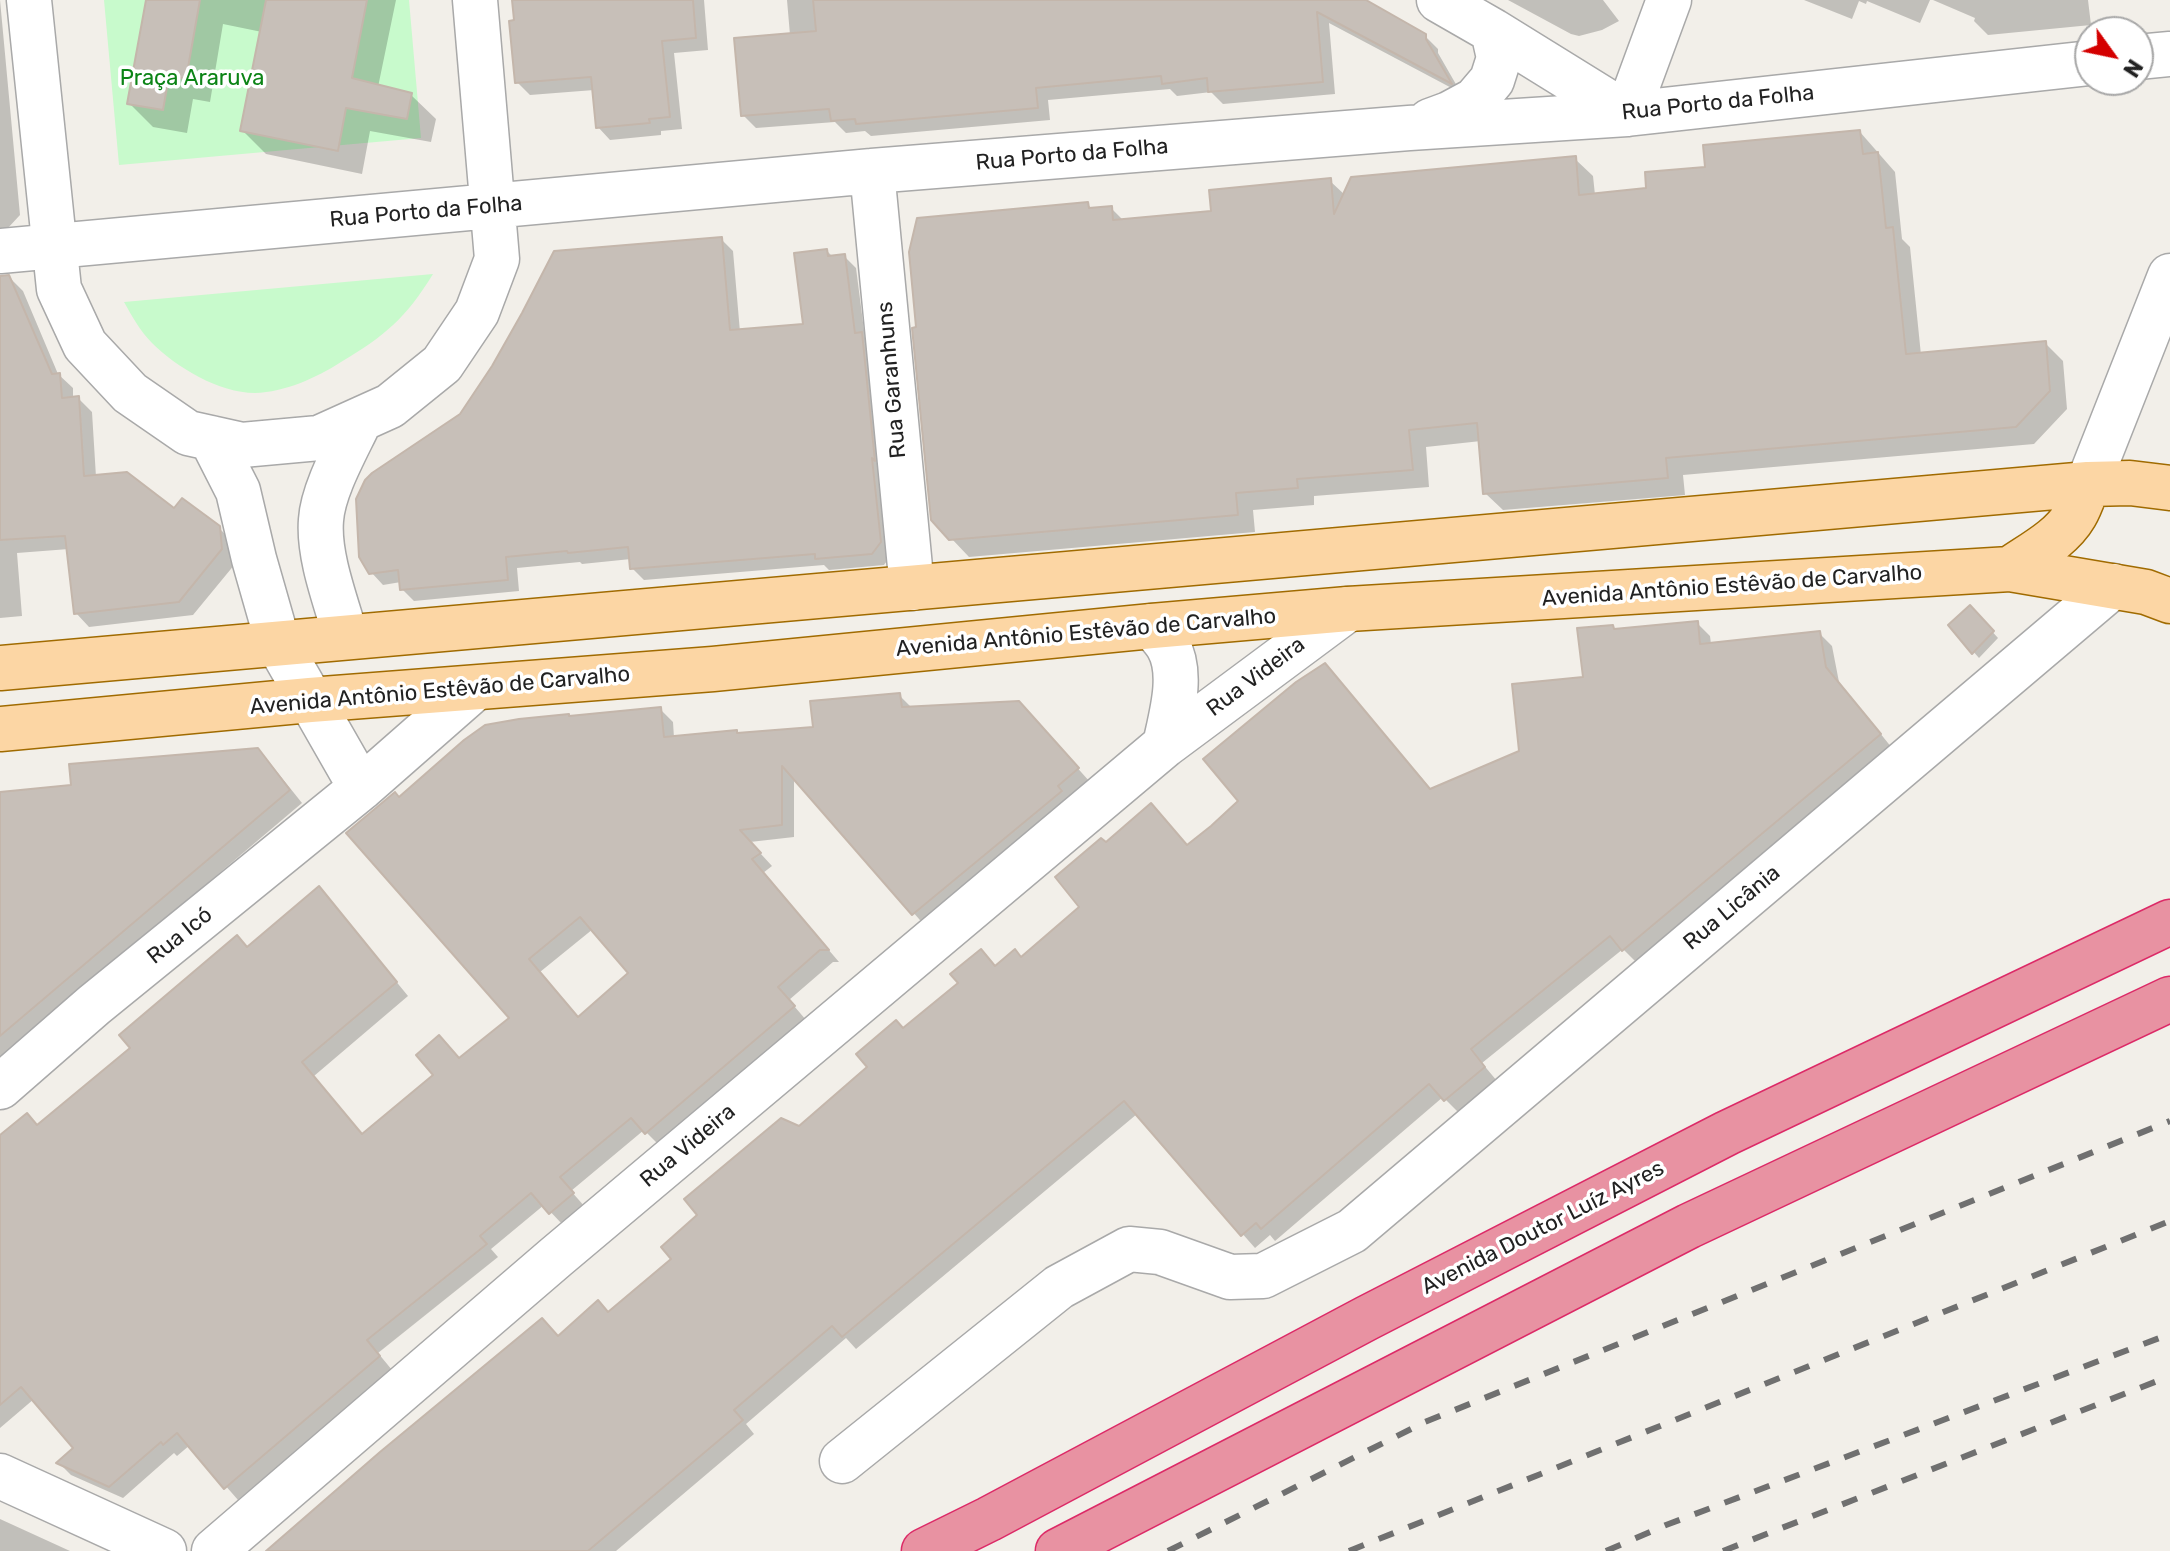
<!DOCTYPE html>
<html>
<head>
<meta charset="utf-8">
<style>
	body { margin:0 }
	#map { position:relative; width:2170px; height:1551px; overflow:hidden; background:#f2efe9; font-family:Rubik,sans-serif }
	canvas { display:block }
	.north { position:absolute; left:2074px; top:16px; width:80px; height:80px; box-sizing:border-box; background:#fff; border:2px solid #a7a7a7; border-radius:50%; rotate:123deg; font-size:22px; font-weight:700; line-height:32px; text-align:center; color:#222 }
	.north::after { content:''; display:block; margin:auto; width:28px; height:36px; background:#d40000; clip-path:polygon(50% 0,100% 100%,50% 72%,0 100%) }
</style>
</head>
<body>
<div id="map">
<canvas width="2170" height="1551"></canvas>
<div class="north">N</div>
</div>
<script>
const c = document.querySelector('canvas').getContext('2d');
c.lineJoin = 'round';
function fillPath(path, color) { c.fillStyle = color; c.fill(path, 'evenodd'); }
function trace(path, color, width, dash) { c.strokeStyle = color; c.lineWidth = width; c.lineCap = dash ? 'butt' : 'round'; c.setLineDash(dash || []); c.stroke(path); }
function write(font, color, halo, rows, align = 'center') {
  c.font = font + ' Rubik,sans-serif'; c.lineWidth = 7; c.setLineDash([]); c.textBaseline = 'middle'; c.strokeStyle = halo; c.fillStyle = color; for (const [text, x, y, turn = 0] of rows) {
    c.save(); c.translate(x, y); c.rotate((+turn || 0) * Math.PI / 180); c.textAlign = isNaN(turn) ? turn : align; if (halo) c.strokeText(text, 0, 0); c.fillText(text, 0, 0); c.restore();
  }
}
fillPath(new Path2D(`
	M104 0H409L421 138 119 165Z
	M433 274C406 318 385 336 341 362 316 378 285 392 255 393 219 393 176 367 152 343 140 331 132 316 124 302Z`), '#c8facc');
fillPath(new Path2D(`
	M0 0 20 215 7 229H0Z
	M148 0H396L378 87 411 95 436 119 431 142 370 131 362 174 266 154 242 130 262 32 223 24 210 102 193 99 187 133 153 127 129 103Z
	M514 0H704L708 50 674 53 682 129 661 131V135L610 140 598 127 594 90 530 95 517 82Z
	M787 0H1362L1424 35 1438 49V53L1461 93 1329 23 1335 94 1223 104 1211 92 1177 96 1170 89 1048 100 1050 120 871 136 865 131 846 133 835 122 756 128 743 115 790 35Z
	M1508 0H1603L1619 21 1602 30 1579 36 1571 34Z
	M1804 0H1930L1920 23 1867 1 1866 4 1859 1 1852 19Z
	M1933 0H2088L2091 25 1988 35 1974 21 1975 18Z
	M1860 132 1895 172 1902 239 1910 247 1921 355 2045 343 2063 361 2067 409 2034 444 1683 475 1685 495 1503 510 1485 493 1481 441 1426 447 1429 487 1314 496V505L1253 510 1255 532 969 557 933 519 1087 204 1093 210 1111 208 1124 221 1213 213 1330 181 1345 195 1575 159 1593 176 1595 195 1648 190 1707 169Z
	M721 239 733 251 740 332 805 326 827 251 833 257 844 256 856 268 865 338 873 346 892 554 884 565 829 570 824 565 644 580 632 568 631 559 582 564 580 562 517 568 519 591 414 601 402 589 401 582 383 585 371 572Z
	M9 277 23 291 58 374 73 388V399L78 398 92 412 96 477 219 528 233 542 235 564 193 615 89 627 76 613 69 549 17 553 22 616 0 618V278Z
	M1970 607 1998 638 1979 658 1950 625Z
	M1697 623 1710 636 1711 644 1819 633 1832 646 1839 682 1892 748 1637 963 1623 949 1482 1063 1497 1081 1459 1113 1443 1097 1275 1241 1270 1235 1255 1248 1137 1114 856 1349 846 1338 746 1424 754 1434 616 1551H269L559 1338 609 1314 674 1259 799 1128 870 1068 904 1030 997 968 1022 959 1082 907 1106 845 1188 847 1241 801 1325 665 1432 790 1521 752 1585 679 1613 627 1616 630Z
	M899 695 912 708 1031 716 1090 782 926 927 794 776V837L750 842 772 866 763 873 839 962H833L789 1000 806 1020 659 1145 644 1130 571 1191 585 1207 563 1225 544 1205 491 1249 498 1257 378 1353 392 1370 238 1500 190 1445 177 1456 174 1453 123 1498 71 1475 59 1463 76 1448 34 1399 0 1428V1138L38 1127 248 949 331 902 408 996 314 1076 363 1136 512 1018 399 799 570 718 660 709 673 722 674 738 736 732 739 735 815 728ZM593 929 631 973 579 1018 540 972Z
	M257 750 270 763 302 803 0 1059V794L73 787Z
	M0 1519 70 1551H0Z`), '#0003');
const building = new Path2D(`
	M146 0H200L186 79 169 76 163 110 127 104Z
	M266 0H367L352 78 412 93 407 119 346 108 338 151 240 131Z
	M512 0H693L696 38 662 41 670 117 649 119 650 123 596 128 591 77 515 83 509 21 514 20Z
	M813 0H1366L1426 34V39L1452 84 1317 12 1323 82 1208 92 1207 78 1162 84 1161 76 1036 88 1038 108 856 124 855 119 831 121 829 109 741 116 734 38 816 31Z
	M1860 130 1863 154 1878 152 1886 228 1893 227 1906 354 2046 341 2050 391 2016 427 1666 458 1668 478 1483 494 1477 423 1409 430 1413 470 1297 479 1298 488 1236 493 1238 515 949 540 931 520 912 328 916 327 909 252 917 218 1088 202 1089 208 1112 206 1113 220 1211 211 1209 190 1331 178 1334 214 1351 177 1576 156 1579 195 1646 188 1645 172 1705 167 1703 145Z
	M722 237 730 330 803 324 794 253 827 249 828 256 845 254 855 333 862 332 875 461 872 458 881 542 872 554 815 559V554L630 569 628 547 568 553 567 551 506 557 508 580 400 590 398 570 369 574 359 557 356 499 365 480 372 473 460 414 492 366 522 313 554 251Z
	M9 275 52 374 60 373 62 398 79 396 84 476 127 472 174 508 182 498 220 526 222 549 179 602 74 614 65 536 0 540V276Z
	M1970 605 1994 631 1972 654 1948 625Z
	M1698 621 1700 644 1820 631 1826 667 1881 734 1622 951 1610 936 1471 1049 1485 1067 1444 1101 1429 1084 1261 1229 1256 1223 1241 1236 1124 1101 842 1337 832 1326 734 1410 743 1420 588 1551H266L380 1452 542 1318 558 1336 598 1300 608 1312 671 1259 661 1247 697 1215 684 1199 781 1118 799 1126 867 1067 856 1054 896 1020 903 1028 958 983 950 974 981 949 995 966 1015 949 1021 957 1079 907 1055 877 1101 838 1106 842 1151 803 1187 845 1211 826 1238 801 1203 759 1296 682 1325 663 1430 789 1519 751 1512 684 1583 677 1577 628 1613 625 1614 629Z
	M900 693 902 707 1019 701 1079 768 1058 786 1062 791 912 915 782 766V825L740 830 761 853 752 859 829 950H820L778 987 795 1006 645 1134 631 1118 560 1177 574 1193 549 1214 531 1193 480 1236 487 1244 367 1340 380 1356 224 1489 177 1433 163 1445 161 1442 109 1487 56 1463 73 1448 21 1387 0 1405V1135L27 1113 37 1125 130 1048 119 1035 237 935 247 947 319 886 397 982 302 1062 362 1134 433 1075 416 1055 439 1035 459 1058 509 1018 346 833 395 792 399 797 464 740 485 725 519 719 569 714V716L661 707 664 737 737 730V733L813 727 810 701ZM580 917 628 973 578 1017 529 959Z
	M258 748 290 790 0 1036V792L71 785 69 764Z`);
fillPath(building, '#c7bfb8');
trace(building, '#c4b6ab', 2);
const minor = new Path2D(`
	M29 0 59 289 85 345 130 393 188 433 242 445 319 438 390 406 442 364 477 312 497 259 475 0
	M1439 0 1493 31 1627 114
	M2138 57 2170 54
	M1627 114 1669 0
	M1430 121 1449 114 1475 100 1492 80 1499 58 1493 31
	M872 171 912 588
	M0 251 872 171 1409 128 1627 114 2090 63
	M211 438 238 491 254 559 278 643 361 788
	M2088 484 2170 276
	M1152 626C1157 632 1164 639 1168 646 1184 674 1171 716 1165 745
	M346 637C336 602 318 556 321 520 323 489 347 448 360 420
	M0 1087 94 1005 361 788 475 688
	M842 1461 1059 1287 1129 1249 1160 1252 1230 1277 1263 1276 1352 1231 2113 586
	M0 1476 164 1551
	M214 1551 556 1257 1165 745 1348 609`);
const major = new Path2D(`
	M2010 569C2033 553 2061 539 2075 515 2081 505 2084 494 2088 484
	M0 668 2088 484 2130 483 2170 488
	M0 729 310 700 713 669 1152 626 1348 609 2010 569 2146 592 2170 601`);
const highway = new Path2D(`
	M924 1551 989 1519 1367 1318 1727 1133 2170 922
	M1058 1551 1689 1226 2170 999`);
trace(minor, '#a9a9a9', 47);
trace(major, '#a06b00', 47);
trace(highway, '#dc2a67', 47);
trace(minor, '#fff', 44);
trace(major, '#fcd6a4', 44);
trace(highway, '#e892a2', 44);
trace(new Path2D(`
	M1168 1551 1425 1422 2170 1121
	M1349 1551 2170 1221
	M1606 1551 1666 1525 2170 1334
	M1723 1551 2170 1376`), '#707070', 6, [16, 16]);
write('22px', '#0c8416', '#fff', [
	["Praça Araruva",192,79]
]);
write('22px', '#222', '#fff', [
	["Rua Porto da Folha",1718,103,-6],
	["Rua Porto da Folha",1072,155,-5],
	["Rua Porto da Folha",426,212,-5],
	["Rua Garanhuns",892,380,-95],
	["Avenida Antônio Estêvão de Carvalho",1732,586,-4],
	["Avenida Antônio Estêvão de Carvalho",1086,633,-5],
	["Rua Videira",1256,677,-37],
	["Avenida Antônio Estêvão de Carvalho",440,691,-5],
	["Rua Licânia",1732,908,-40],
	["Rua Icó",180,936,-39],
	["Rua Videira",688,1146,-40],
	["Avenida Doutor Luíz Ayres",1543,1228,-27]
]);
</script>
</body>
</html>
